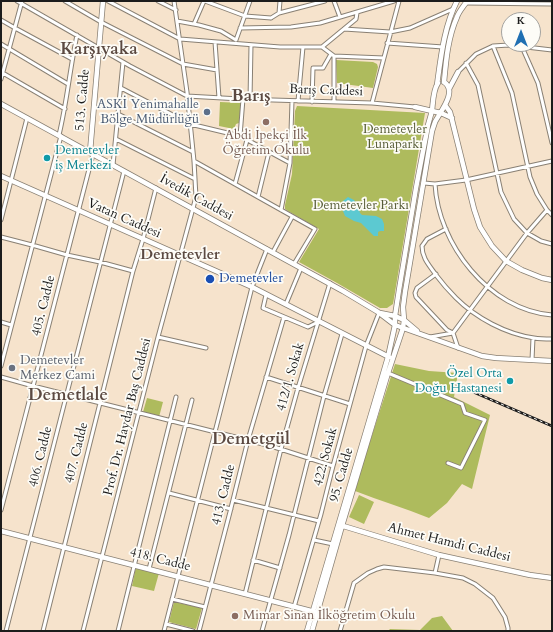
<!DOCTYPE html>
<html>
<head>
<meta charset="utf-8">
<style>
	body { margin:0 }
	#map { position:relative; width:553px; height:632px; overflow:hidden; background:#f6e3cc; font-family:Cardo,serif }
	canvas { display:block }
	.frame { position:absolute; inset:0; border:2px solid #1c1c1c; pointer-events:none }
	.north { position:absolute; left:501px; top:12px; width:40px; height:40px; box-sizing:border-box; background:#fdfcf7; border:1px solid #a3a29f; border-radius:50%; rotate:0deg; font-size:11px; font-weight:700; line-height:16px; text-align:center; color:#1c1c1c }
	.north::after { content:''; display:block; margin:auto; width:14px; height:18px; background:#1f6fb2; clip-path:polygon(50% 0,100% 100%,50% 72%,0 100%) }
</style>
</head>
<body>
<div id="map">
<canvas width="553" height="632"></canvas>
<div class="frame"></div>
<div class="north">K</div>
</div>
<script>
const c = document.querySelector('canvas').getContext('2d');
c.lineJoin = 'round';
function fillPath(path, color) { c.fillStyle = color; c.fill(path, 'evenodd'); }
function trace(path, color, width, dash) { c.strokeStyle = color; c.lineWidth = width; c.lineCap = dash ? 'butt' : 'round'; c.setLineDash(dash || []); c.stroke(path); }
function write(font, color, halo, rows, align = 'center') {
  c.font = font + ' Cardo,serif'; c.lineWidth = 3.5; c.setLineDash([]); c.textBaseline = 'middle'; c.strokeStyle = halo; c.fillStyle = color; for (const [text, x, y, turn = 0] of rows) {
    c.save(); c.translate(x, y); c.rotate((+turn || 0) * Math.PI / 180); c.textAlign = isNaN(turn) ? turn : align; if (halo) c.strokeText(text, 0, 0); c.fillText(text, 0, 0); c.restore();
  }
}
fillPath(new Path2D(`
	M336 60 373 62 377 64 378 67 373 88 337 83Z
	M220 102 241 103 239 123 236 124 234 129 219 126Z
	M297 106 425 113 393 304 387 308H380L337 283 299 262 319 229 288 211 285 209V205L292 174 295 111Z
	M395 364 429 371 458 373 454 397 490 415 472 489 462 484 447 503 429 518C405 508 380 501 355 491L364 460Z
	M147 398 163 402 159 417 143 412Z
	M359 495 374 502 364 524 349 517Z
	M136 567 159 573 154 591 132 586Z
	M174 602 202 608 196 629 169 622Z
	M442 616 453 631H388L390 629 420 630 432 618Z`), '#aebb5d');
fillPath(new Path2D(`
	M348 197 354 200 358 206 360 213 362 215 376 216 382 219 384 224V231H380L378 232V236H374L361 223 354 221 345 216 341 206 343 201Z`), '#5cc9d1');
const street = new Path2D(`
	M17 1 130 66 187 96 240 99 372 103 415 107
	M65 1 101 22 183 64 217 70
	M108 1 180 39 280 47H322L356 19 357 13
	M158 1 176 10
	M205 1 245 16 271 18
	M334 1 340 17
	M466 3 552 4
	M279 13 325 1
	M271 18 279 13 280 1
	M1 20 15 28 72 59
	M177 21 199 25 221 31 236 40
	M194 24 204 1
	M240 28 291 27 320 23 394 1
	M344 29 390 32 410 28 453 9
	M236 40 250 1
	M215 42 219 98
	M387 43 443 47
	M1 44 68 84
	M493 46 512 93 530 177 537 194 547 210 552 215
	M322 47 334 56 384 58
	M522 47 538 83 552 143
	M334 56V102
	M466 63 478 85 501 192 514 219 527 233 541 241 552 244
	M1 72 65 109
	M458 72 476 54 493 46 509 45 552 50
	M1 79 22 1
	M121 88 190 124 240 136 290 163
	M250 100 251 45
	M298 101 303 47
	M312 102 313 68H323L331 54
	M372 103 399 1
	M118 114 193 152
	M59 135C67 102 70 68 77 35
	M240 136 243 99
	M116 139 195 179
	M194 161 315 229 294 264
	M113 165 123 62
	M424 183 435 184 466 180 552 161
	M235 184 247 140
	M435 184C438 244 489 310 552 315
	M258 197 269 152
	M281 210 290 163 292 101
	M1 220 27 118
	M1 237 32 245 67 255 100 262 133 271
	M422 246C422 258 429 265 436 275 442 283 449 291 456 298 476 318 506 334 534 338 540 339 546 339 552 339
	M422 246 427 239 446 229
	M273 252 292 217
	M436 274 417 288 415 293 416 297 447 330 453 333 458 348
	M266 295 263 308 308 327 318 322
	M286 304 301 268
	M1 322 11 325
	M158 337 206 348
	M430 337 453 333 527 233 547 210
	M532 360 533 338
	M1 366 61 136
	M388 373 462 404 465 413 485 420 461 468 448 463
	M1 377 33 386 271 446 333 466
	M266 377 350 404
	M169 493 231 509
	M233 500 266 508 319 521
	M1 510 93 154
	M314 540 333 544
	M253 560 280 568
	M149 569 192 400
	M435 573 439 555
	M245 594 281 449 298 388 330 283
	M172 599 205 607
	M294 607 321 514 333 466 366 346 379 313
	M166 624 193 631
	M6 631 124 171
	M43 631 133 271 143 239 156 188
	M83 631 158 337 196 197 194 161 187 92 174 1
	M118 631 176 397
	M164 631 248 303 252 287 267 249
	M199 631 230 512 248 440 284 317
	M262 631 289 535 324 396 342 334
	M340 631 354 583 368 573 377 569 384 567 435 573 463 578 475 584 493 598 505 617 508 628V631`);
const secondary = new Path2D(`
	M444 82C446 60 448 37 457 17 459 11 464 6 467 1
	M438 83C433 90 433 102 432 111L441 113 452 118
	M437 85C441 56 444 27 457 1
	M449 89 458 72
	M1 104 343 291 378 312 395 325 482 356 496 358 552 361
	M445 105 450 112 474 209 480 227 492 246 506 261 522 270 542 278 552 280
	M90 152 103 1
	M1 176 252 287 389 357
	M380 313 395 316 404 320 417 331
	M340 525 439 555 530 575 552 578
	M1 531 315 612
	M307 631 388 357 395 325V316L399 290 416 188 428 125 432 111 415 107
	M312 631 342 526 388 373 403 328 404 320 403 307 405 292 432 131C433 128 434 125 435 122 440 112 458 91 444 82`);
trace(street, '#898074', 5);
trace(secondary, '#898074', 6);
trace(street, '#fff', 3);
trace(secondary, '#fff', 4.5);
const rail = new Path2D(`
	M457 385 552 426`);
trace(rail, '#1c1c1c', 2.5);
trace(rail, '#fdfcf7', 1, [3]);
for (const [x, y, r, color] of [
	[207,112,4,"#5c6f8a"],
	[266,122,4,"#8d6e63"],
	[47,158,4,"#0f9aa8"],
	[210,279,5,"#1a4fb4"],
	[12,368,4,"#6b7280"],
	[510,381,4,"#0f9aa8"],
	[235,616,4,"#8d6e63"]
]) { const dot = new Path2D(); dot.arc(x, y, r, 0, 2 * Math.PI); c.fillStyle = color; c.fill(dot); trace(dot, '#fdfcf7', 1.5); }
write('13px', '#1c1c1c', '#fdfcf7', [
	["Barış Caddesi",326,91,2],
	["513. Cadde",83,100,-85],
	["İvedik Caddesi",196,198,29],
	["Vatan Caddesi",124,219,24],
	["405. Cadde",44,306,-76],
	["412/1. Sokak",291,377,-74],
	["Prof. Dr. Haydar Baş Caddesi",128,417,-76],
	["407. Cadde",77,453,-76],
	["406. Cadde",41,457,-76],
	["422. Sokak",326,457,-75],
	["95. Cadde",342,475,-74],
	["413. Cadde",224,495,-76],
	["Ahmet Hamdi Caddesi",449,543,14],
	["418. Cadde",160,560,14]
]);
write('13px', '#4e5e75', '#fdfcf7', [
	["ASKİ Yenimahalle",199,105],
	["Bölge Müdürlüğü",199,120]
], 'right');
write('13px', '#565c36', '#fdfcf7', [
	["Demetevler",395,130],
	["Lunaparkı",395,145],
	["Demetevler Parkı",361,206]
]);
write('13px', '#785e54', '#fdfcf7', [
	["Abdi İpekçi İlk",266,136],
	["Öğretim Okulu",266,151],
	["Mimar Sinan İlköğretim Okulu",243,616,"left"]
]);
write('13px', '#0d838f', '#fdfcf7', [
	["Demetevler",55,151],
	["iş Merkezi",55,166],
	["Özel Orta",502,374,"right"],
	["Doğu Hastanesi",502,389,"right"]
], 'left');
write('13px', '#164399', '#fdfcf7', [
	["Demetevler",219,279]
], 'left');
write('13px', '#5b616d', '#fdfcf7', [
	["Demetevler",20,361],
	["Merkez Cami",20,376]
], 'left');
write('bold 15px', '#5b4941', '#fdfcf7', [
	["Demetevler",180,256]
]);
write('bold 17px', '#5b4941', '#fdfcf7', [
	["Karşıyaka",99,50],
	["Barış",251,97],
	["Demetlale",68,396],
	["Demetgül",251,440]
]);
</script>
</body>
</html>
